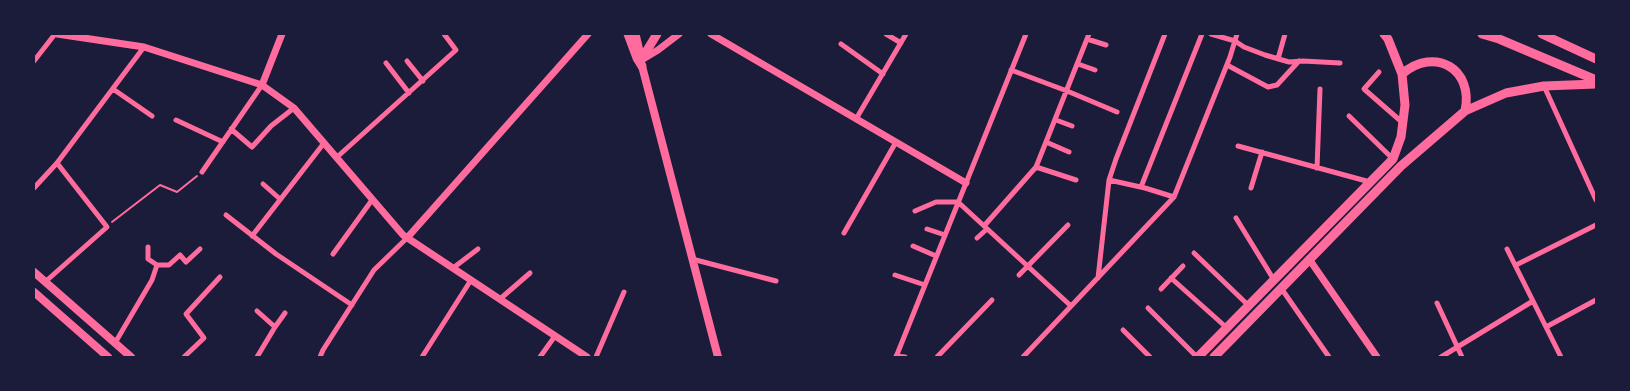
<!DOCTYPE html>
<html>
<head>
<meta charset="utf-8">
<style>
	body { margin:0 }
	#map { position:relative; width:1630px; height:391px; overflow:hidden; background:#1b1b3a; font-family:Quicksand,sans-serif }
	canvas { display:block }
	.frame { position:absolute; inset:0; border:35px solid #1b1b3a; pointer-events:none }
</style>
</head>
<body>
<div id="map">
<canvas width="1630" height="391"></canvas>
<div class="frame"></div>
</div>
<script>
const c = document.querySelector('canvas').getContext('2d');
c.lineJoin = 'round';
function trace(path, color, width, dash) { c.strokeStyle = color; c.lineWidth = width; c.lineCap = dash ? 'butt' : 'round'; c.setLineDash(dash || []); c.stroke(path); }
trace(new Path2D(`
	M112 222 160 185 177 192 197 176`), '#ff6b9d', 2);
trace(new Path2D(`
	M886 34 901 43
	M1211 34 1235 41 1244 47 1265 55 1289 62 1303 61 1340 63
	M1087 39 1106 45
	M841 44 883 74
	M1278 59 1285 34
	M34 61 55 34
	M407 61 423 81
	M386 63 409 93
	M1078 64 1095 70
	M1227 65 1268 87 1277 85 1299 61
	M1011 70 1067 91 1117 112
	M1379 72 1364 89 1403 123
	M1544 86 1596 200
	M113 89 152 116
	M1349 116 1393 159
	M856 119 906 34
	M176 120 223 142
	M1056 120 1072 126
	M231 129 252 147 271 126 294 108
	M1046 142 1069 152
	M1238 146 1370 182
	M336 158 456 50 444 34
	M1036 167 1076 180
	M1317 168 1320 89
	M202 172 262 85
	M1109 180 1145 188 1174 197
	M263 184 280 199
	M1141 187 1202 34
	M34 188 57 163 144 47
	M1251 188 1262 152
	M915 211 936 202H958L1071 306
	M226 215 276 254 352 305
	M1236 218 1274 280
	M984 226 1036 167 1089 34
	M927 229 945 235
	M844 233 896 142
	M252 236 324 143
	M977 238 987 229
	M913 246 936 256
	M1507 249 1561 357
	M1194 253 1249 306
	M333 254 372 200
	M692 259 776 281
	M157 265H169L180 255 186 262 200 249
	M1516 265 1596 225
	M453 268 478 249
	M895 275 925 285
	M1019 275 1068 225
	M1098 278 1109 180 1116 159 1165 34
	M1171 278 1227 328
	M45 282 107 227 57 163
	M1281 288 1329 357
	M1161 289 1183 266
	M500 299 530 273
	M1437 303 1462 357
	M1148 308 1197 357
	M257 311 275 327 257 357
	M275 327 285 313
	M1546 327 1596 300
	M1123 330 1150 357
	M115 343 152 280 157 265 148 259V247
	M896 356 905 357
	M184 357 204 338 186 314 220 277
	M320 357 323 350 374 270 407 238
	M422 357 471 280
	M540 357 555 336
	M596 357 624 292
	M896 357 1026 34
	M937 357 992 300
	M1023 357 1174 197 1230 57 1237 34
	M1441 357 1533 301`), '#ff6b9d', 5);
trace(new Path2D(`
	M57 34 144 47 262 85 294 108 403 235 587 357
	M711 34 966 183
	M643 59 658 50 679 34
	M262 85 282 34
	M407 238 588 34
	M1309 259 1377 357`), '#ff6b9d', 7);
trace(new Path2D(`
	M642 66 718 357
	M34 272 131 357
	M34 292 108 357`), '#ff6b9d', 8);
trace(new Path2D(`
	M628 34 637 58 642 66
	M635 34 639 51
	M641 60 657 34
	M1402 74C1435 46 1474 69 1465 111
	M1198 357 1393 159 1401 137 1405 105 1402 74 1388 39 1384 34
	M1214 357 1401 166 1465 111 1506 93 1544 86 1596 84`), '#ff6b9d', 9);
trace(new Path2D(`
	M1482 34 1499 39 1596 80
	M1542 34 1596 59`), '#ff6b9d', 9);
</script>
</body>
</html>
